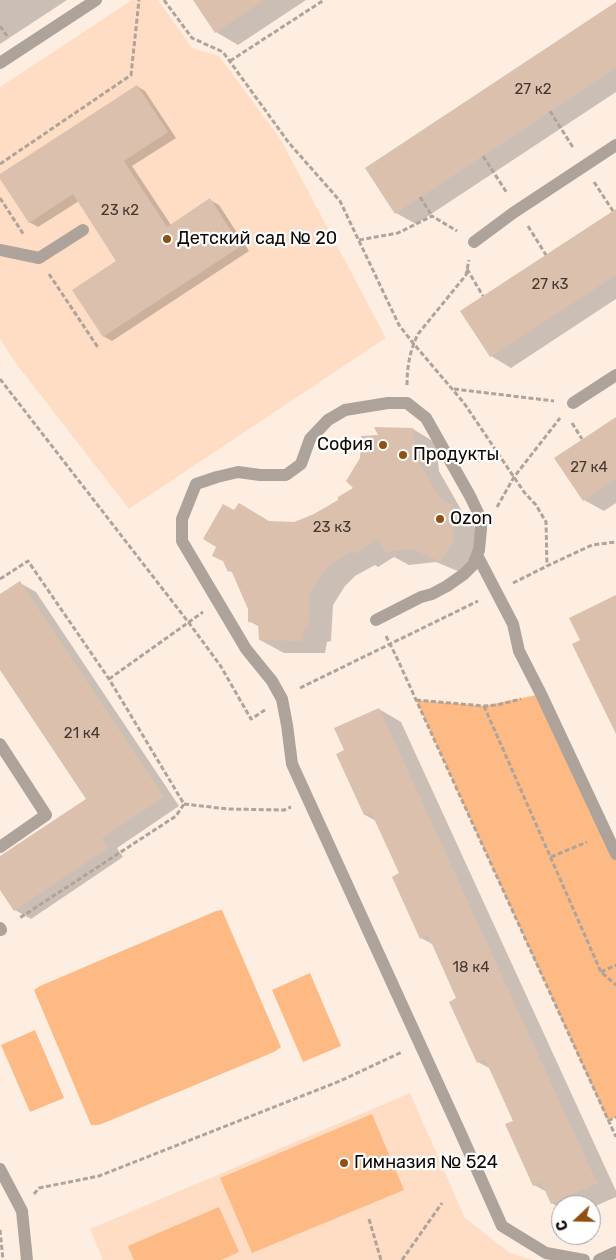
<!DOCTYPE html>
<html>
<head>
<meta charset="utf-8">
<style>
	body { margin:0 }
	#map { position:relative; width:616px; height:1260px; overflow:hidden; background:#feeee2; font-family:Rubik,sans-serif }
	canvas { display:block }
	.north { position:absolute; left:551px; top:1195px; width:50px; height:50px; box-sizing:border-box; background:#fff; border:1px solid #a19d9b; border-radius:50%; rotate:249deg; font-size:14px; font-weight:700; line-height:20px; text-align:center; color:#130a05 }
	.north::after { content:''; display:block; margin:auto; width:18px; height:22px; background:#8e5113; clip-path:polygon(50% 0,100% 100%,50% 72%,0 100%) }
</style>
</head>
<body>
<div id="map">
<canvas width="616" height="1260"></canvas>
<div class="north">С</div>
</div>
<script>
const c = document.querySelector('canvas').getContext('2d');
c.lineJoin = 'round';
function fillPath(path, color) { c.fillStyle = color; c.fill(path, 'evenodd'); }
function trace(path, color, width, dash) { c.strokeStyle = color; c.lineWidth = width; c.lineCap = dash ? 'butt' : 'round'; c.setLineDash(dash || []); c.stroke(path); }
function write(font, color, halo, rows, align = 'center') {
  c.font = font + ' Rubik,sans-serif'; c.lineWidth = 4.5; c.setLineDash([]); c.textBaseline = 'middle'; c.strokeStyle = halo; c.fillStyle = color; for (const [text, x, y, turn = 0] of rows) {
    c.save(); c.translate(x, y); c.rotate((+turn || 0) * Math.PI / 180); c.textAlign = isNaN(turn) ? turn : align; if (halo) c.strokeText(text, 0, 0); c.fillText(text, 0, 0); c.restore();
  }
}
fillPath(new Path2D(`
	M132 0H158L192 48 219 56 281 140 386 338 129 509 18 366 0 339V87Z
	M410 1093 465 1218 510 1253 533 1260H103L90 1229Z`), '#feddc4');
fillPath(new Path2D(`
	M541 694 616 852V1117L608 1121 416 700 484 706Z
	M222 910 281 1047 274 1052 104 1123 98 1125H91L34 990 40 986 216 911Z
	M310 973 341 1046 303 1062 272 990Z
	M35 1030 64 1098 30 1112 1 1045Z
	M372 1114 404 1190 252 1253 220 1178Z
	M219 1207 239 1252 221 1260H134L128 1246Z`), '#fdba85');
fillPath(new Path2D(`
	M0 0H67L0 44Z
	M194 0H306L238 45 216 32Z
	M616 4V92L416 224 396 213Z
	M137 86 145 91 176 138 132 166 171 225 210 200 219 205 249 251 112 341 103 336 118 261 79 201 38 227 29 222 0 177V175Z
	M616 211V299L511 368 491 356 462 311Z
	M616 419V503L604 511 584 500Z
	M413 429 436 443 439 471 463 513 475 520 472 525 481 532 465 574 436 562 409 565 394 557 378 567 375 565 355 576 345 586 333 605 331 641 327 642 325 653H284L260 640V627L249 621 250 609 234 573 229 571 225 562 214 556 234 511 270 523H294L315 515 339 501 355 488 381 436Z
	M20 583 36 592 179 806 117 848 123 857 31 919 15 910 0 888V858L87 799 0 668V596Z
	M379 709 401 722 616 1191V1197L591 1208V1205H561V1209L552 1203 547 1192 534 1185 514 1121 491 1069 478 1062 458 999 434 945 421 938 400 874 376 821 365 815 346 750Z`), '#0003');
fillPath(new Path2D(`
	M193 0H264L215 33Z
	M616 2V68L395 214 365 168Z
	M137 85 168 132 124 161 167 227 210 198 241 246 103 337 72 290 116 261 73 194 29 223 0 179V174Z
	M616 209V275L490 357 460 311Z
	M616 417V479L583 501 554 458Z
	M374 427 413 428 416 456 440 499 452 505 450 511 458 517 452 533 455 539 441 562 412 549 384 552 379 538 354 554 352 551 332 563 322 573 310 592 308 628 304 629 302 641 259 640 258 623 248 622V609L231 570 228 572 223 561 212 556 216 547 203 539 223 504 234 510 239 503 269 521 294 522 314 514 338 500V497L353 488 346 481 360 458 361 436 378 435Z
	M20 581 164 797 102 838 108 848 14 911 0 890V856L86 799 0 670V594Z
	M616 595V734L572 644 580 640 569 618Z
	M379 708 597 1183 551 1204 541 1182 533 1186 505 1124 513 1121 485 1059 477 1063 449 1002 456 998 428 935 420 939 392 877 399 873 371 812 364 815 336 754 344 750 334 728Z`), '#dac0ad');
trace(new Path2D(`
	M164 0 192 38 223 52 289 143 340 201 399 325 413 343 464 403 524 492 536 505 546 522 547 566
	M0 26 7 36
	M230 61 324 0
	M550 111 574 149
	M483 156 507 193
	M0 164 131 75 139 0
	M594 182 613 211
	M420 197 432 216
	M0 198 24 235
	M528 226 546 255
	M359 240 398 233 432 216 457 231
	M467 269 483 296
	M49 274 99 349
	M0 379 189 623 220 665 251 719 265 710
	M407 385C407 367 410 350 418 334L466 275 469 260
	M454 389 554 401
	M572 423 582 439
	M471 457 498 453
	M497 507 514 477 560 418
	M0 579 28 561 109 679 184 804 176 816 18 919
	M513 583 547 566 592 545 616 542
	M386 636 396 656 616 1137
	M109 679 203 612
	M300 688 478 601
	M416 700 484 706 497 705 521 699
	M484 706 601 972 616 985
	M184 804 228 809 284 810 291 807
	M551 857 587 842
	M601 972 616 965
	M608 1121 616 1117
	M34 1194 39 1188 99 1176 340 1081 402 1052
	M369 1219 381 1260
	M0 1230 3 1260
	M402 1260 442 1203`), '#b0a399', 3, [5, 2.5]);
trace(new Path2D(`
	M0 63 96 0
	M474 242 513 213 616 145
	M0 250 39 258 83 230
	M573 403 616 375
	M477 555 513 624 519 651 541 694 616 854
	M376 620 421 597 432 594 447 586 464 574 473 565 479 550 481 529V519L470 496 426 418 407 403H388L345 410 328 420 310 439 301 464 286 475H260L238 472 217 477 196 484 182 519V541L246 649 272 681 282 699 287 725 292 764 461 1134 502 1226 546 1253 584 1260
	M0 744 46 815 0 847
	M0 928 1 930
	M0 1169 22 1211 27 1260
	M599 1260 616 1252`), '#aea39a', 12);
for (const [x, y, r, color] of [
	[167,239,5,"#8e5113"],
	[383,445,5,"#8e5113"],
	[403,455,5,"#8e5113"],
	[440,519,5,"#8e5113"],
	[344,1163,5,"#8e5113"]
]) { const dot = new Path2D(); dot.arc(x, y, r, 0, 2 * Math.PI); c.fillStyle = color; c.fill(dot); trace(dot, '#fff', 2); }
write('15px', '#45382f', null, [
	["27 к2",533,90],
	["23 к2",120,211],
	["27 к3",550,285],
	["27 к4",589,468],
	["23 к3",332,528],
	["21 к4",82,734],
	["18 к4",471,968]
]);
write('18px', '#130a05', '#fff', [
	["Детский сад № 20",177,239],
	["София",373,445,"right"],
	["Продукты",413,455],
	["Ozon",450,519],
	["Гимназия № 524",354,1163]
], 'left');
</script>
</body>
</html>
